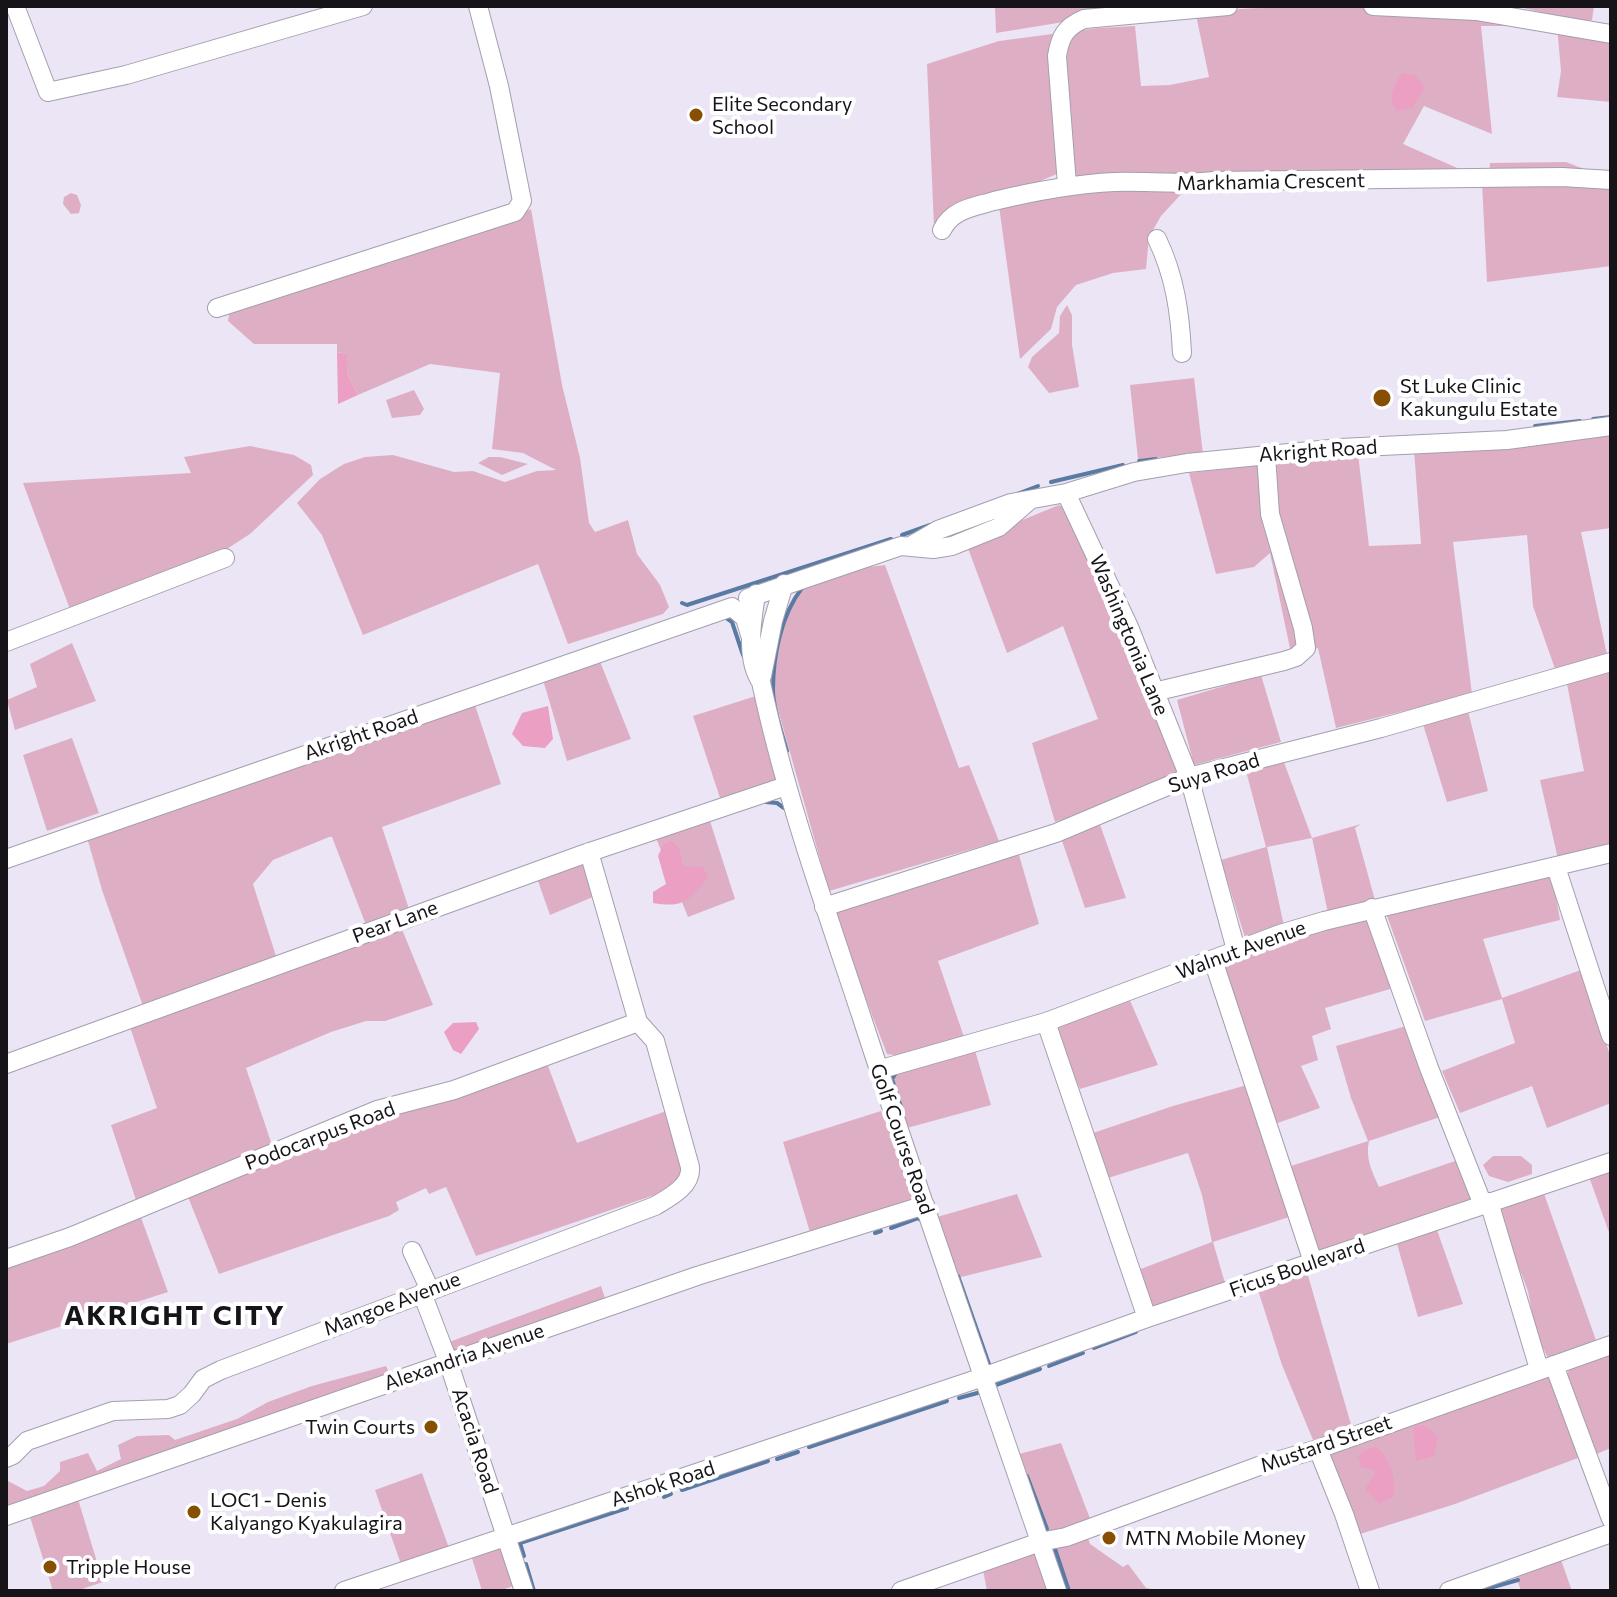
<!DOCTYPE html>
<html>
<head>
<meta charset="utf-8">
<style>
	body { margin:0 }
	#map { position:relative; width:1617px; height:1597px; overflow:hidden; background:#ebe5f6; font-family:Commissioner,sans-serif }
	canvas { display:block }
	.frame { position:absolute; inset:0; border:8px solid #161419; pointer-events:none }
</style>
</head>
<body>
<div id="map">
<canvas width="1617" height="1597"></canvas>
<div class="frame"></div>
</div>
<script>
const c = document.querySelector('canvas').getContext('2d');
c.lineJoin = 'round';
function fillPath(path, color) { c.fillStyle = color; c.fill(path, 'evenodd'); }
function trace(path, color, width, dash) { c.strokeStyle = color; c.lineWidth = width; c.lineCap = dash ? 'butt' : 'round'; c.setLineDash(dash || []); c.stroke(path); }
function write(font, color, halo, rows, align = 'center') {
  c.font = font + ' Commissioner,sans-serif'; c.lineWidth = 8; c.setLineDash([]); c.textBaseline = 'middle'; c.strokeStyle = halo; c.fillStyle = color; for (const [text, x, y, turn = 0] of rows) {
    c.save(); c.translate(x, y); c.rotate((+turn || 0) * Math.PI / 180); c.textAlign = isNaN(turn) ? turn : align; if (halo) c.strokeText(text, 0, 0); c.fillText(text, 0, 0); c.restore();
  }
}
fillPath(new Path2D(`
	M995 6H1191L1082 19 996 33Z
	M1375 6 1508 15 1507 26H1481L1492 134 1424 106 1403 144 1473 175 1091 179 1059 173 934 227 927 64 999 41 1098 28 1135 26 1141 86 1170 85 1209 77 1196 15C1254 3 1316 11 1375 6Z
	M1516 6H1594L1592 20 1580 22Z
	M1557 26 1611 42V102L1557 97 1561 71Z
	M1566 162 1584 169 1489 174 1490 163Z
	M1482 183H1611V266L1487 282Z
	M1185 190 1161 216 1149 237 1146 269 1113 273 1076 285 1057 307 1051 329 1020 359 999 206 1031 193Z
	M71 193 77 195 81 205 79 213 71 214 63 204 64 197Z
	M531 209 562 385 580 458 589 523 595 532 628 520 637 554 660 585 669 607 663 614 568 644 538 564 363 635 322 535 297 503 320 479 344 464 365 457 393 455 454 472 473 471 505 482 537 471 556 470 523 453 492 449 500 373 430 364 358 395 347 373V354L337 352V344H254L228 321 230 309 496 226Z
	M1067 305 1072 315V345L1079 387 1049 393 1028 367 1032 357 1059 333 1060 316Z
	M1194 378 1203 454 1138 459 1130 385Z
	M414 390 424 409 420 415 392 418 386 400Z
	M1611 430V528L1581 532 1607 655 1555 669 1533 606 1527 535 1453 542 1472 694 1336 728 1318 648 1291 653 1270 553 1254 567 1216 574 1189 473 1358 454 1369 546 1421 544 1414 450Z
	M250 446 294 455 311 465 313 475 250 534 222 552 71 612 23 483 191 473 184 457Z
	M489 457H500L528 464 502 475 478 463Z
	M1059 505 1067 510 1110 602 1183 776 1124 800 1055 822 1032 743 1098 719 1063 626 1007 653 966 543Z
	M885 565 959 768 969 765 999 841 829 891 773 692 779 632 802 587 860 568Z
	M72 643 96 701 15 730 7 700 37 687 30 664Z
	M597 654 631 739 567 761 541 673Z
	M1611 670V848L1558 859 1540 780 1584 771 1567 684Z
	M1261 675 1281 742 1194 765 1177 700Z
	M472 696 501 784 382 827 410 912 366 925 332 837H329L273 860 253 884 276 956 143 1006 102 890 86 834Z
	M756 696 776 781 721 801 693 716Z
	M1468 711 1488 791 1447 802 1422 721Z
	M72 738 99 813 47 831 23 755Z
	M1282 757 1312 838 1361 824 1355 828 1375 900 1328 913 1312 838 1267 847 1284 926 1246 941 1221 860 1266 847 1245 767Z
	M1098 819 1126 898 1085 908 1060 835Z
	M710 821 735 899 688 917 656 838Z
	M1017 848 1039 924 938 961 964 1037 901 1056 887 1054 848 952 837 914 842 906Z
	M588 861 600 894 550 915 538 881Z
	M1552 875 1560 920 1483 939 1502 998 1581 970 1611 1058V1103L1547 1128 1532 1086 1460 1113 1442 1071 1515 1043 1502 999 1425 1021 1386 913Z
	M1371 912 1397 987 1325 1008 1331 1029 1312 1036 1318 1060 1301 1066 1320 1108 1272 1125 1223 963 1234 956Z
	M401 927 433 1005 385 1021H366L331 1032 246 1068 272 1145 136 1200 111 1125 157 1108 129 1024Z
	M1128 996 1158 1065 1080 1089 1056 1032 1057 1020Z
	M1410 1025 1443 1116 1369 1141C1365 1157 1372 1172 1379 1187L1461 1159 1472 1200 1326 1253 1316 1250 1288 1167 1368 1141 1351 1098 1336 1046Z
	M974 1047 991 1105 907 1128 888 1075Z
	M545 1058 577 1143 669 1110 685 1166 678 1187 476 1256 446 1187 429 1194 426 1188 396 1202 399 1210 389 1216 219 1274 186 1192 233 1171Z
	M1247 1085 1292 1216 1213 1242 1227 1290 1157 1311 1150 1307 1138 1270 1212 1242 1202 1195 1188 1153 1108 1178 1093 1133 1173 1106Z
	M881 1111 916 1197 914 1201 812 1239 783 1142Z
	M1493 1156H1521L1532 1165V1174L1508 1182 1489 1176 1483 1165Z
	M1611 1166V1238L1588 1174Z
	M1542 1188 1597 1343 1549 1360 1536 1334 1528 1291 1498 1214 1501 1203Z
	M1017 1194 1042 1257 957 1278 937 1217Z
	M139 1212 168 1292 6 1344V1260Z
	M1437 1230 1463 1304 1418 1317 1397 1244Z
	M1307 1272 1352 1428 1313 1440 1282 1365 1257 1287Z
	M601 1286 606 1301 452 1355 449 1342Z
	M1609 1353 1611 1448 1594 1455 1566 1378 1571 1364Z
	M386 1366 391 1377 6 1512V1480L27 1491 44 1486 60 1471V1462L88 1453 97 1471 121 1459 118 1445 137 1436 169 1435 175 1440 237 1419 268 1402 312 1386Z
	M1553 1371 1586 1455 1455 1504 1354 1536 1325 1448Z
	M1061 1443 1091 1521 1055 1534 1044 1530 1019 1454Z
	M422 1473 450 1551 402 1567 375 1490Z
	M78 1499 103 1582 76 1591H53L30 1517Z
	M1087 1535 1090 1544 1123 1567 1128 1564 1146 1588 1161 1591H1067L1051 1544Z
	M501 1546 516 1585 499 1591H482L471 1555Z
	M1028 1551 1036 1555 1047 1591H987L983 1570Z
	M1560 1557 1572 1591H1521L1515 1573Z`), '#deafc4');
fillPath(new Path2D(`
	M1402 73 1416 76 1425 88 1412 108 1397 111C1387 97 1393 87 1402 73Z
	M337 352 347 354V373L358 395 338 404Z
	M548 706 553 739 545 748 523 746 512 734 522 713Z
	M672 841 679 848 683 866 703 867 708 878C687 901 685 908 653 903V892L666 884 658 856 663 845Z
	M476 1022 479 1029 461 1054 453 1050 444 1032 453 1023Z
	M1421 1425 1429 1428 1438 1437 1434 1456 1416 1461 1413 1427Z
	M1376 1447C1390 1457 1396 1479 1394 1496L1379 1504 1365 1489 1376 1471 1361 1467 1358 1456 1367 1449Z`), '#eba0c3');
trace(new Path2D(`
	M1593 419 1611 417
	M1535 426 1580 421
	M1139 461 1156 459
	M1051 482 1123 465
	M1017 494 1038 486
	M902 535 930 525
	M682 603 687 605 891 539
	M725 617 732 622 743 655
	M787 751C782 732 773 709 773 690 773 656 781 615 802 588
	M766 802 777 803 784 808
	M896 1073 892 1079 902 1110
	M891 1228 918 1218 921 1220
	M875 1233 881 1231
	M958 1276 990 1367
	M1094 1348 1136 1332
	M1049 1366 1083 1353
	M996 1385 1040 1369
	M959 1398 981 1392 982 1395
	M809 1447 947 1401
	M777 1459 798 1452
	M1027 1476 1047 1529
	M682 1490 768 1461
	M664 1497 671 1494
	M1055 1549 1069 1591
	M524 1556 520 1543 627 1508
	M526 1564 534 1591
	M1486 1589 1518 1580`), '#587aa3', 4);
const minor = new Path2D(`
	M15 6 48 92 126 75 363 6
	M1373 6 1476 11 1611 34
	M1067 185 1057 56C1060 37 1065 27 1084 19L1228 6
	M942 230C952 209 974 207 994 201 1035 191 1073 184 1115 182 1148 181 1181 185 1214 181L1562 177 1611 180
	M1157 239C1175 276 1180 313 1182 353
	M217 308 515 212 522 201 499 86 478 6
	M1066 493 1129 627 1189 777 1236 950
	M912 545 938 530 1011 503 1066 493 1134 472 1187 463 1340 448 1507 440 1611 426
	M756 594C752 621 745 658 761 682 785 795 824 903 860 1012 923 1206 991 1398 1057 1591
	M748 598 901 546 933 549 952 546 999 527 1030 500
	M6 642 225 558
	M762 676 773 621 784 584
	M1154 692 1284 661 1296 657 1306 648 1303 628 1270 514 1266 455
	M6 859 732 607 745 618 750 635
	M1556 867 1611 1036
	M824 907 1056 833 1189 777 1381 728 1611 662
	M1372 908 1429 1068 1483 1205
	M1213 960 1313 1262
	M1046 1022 1147 1318
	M6 1064 584 854 786 786
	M878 1070 1046 1022 1280 934 1324 921 1611 853
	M1489 1202 1539 1369
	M412 1251 430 1290
	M6 1259 70 1237 377 1110 454 1090 638 1022
	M422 1293 448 1361 524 1591
	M1554 1365 1611 1519
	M1318 1449 1344 1514 1370 1591
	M6 1458 13 1455 27 1441 113 1411 168 1409 180 1405 192 1394 203 1379 221 1370 655 1206C670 1197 692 1186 690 1167L655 1041 638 1022 589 852
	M6 1516 697 1276 925 1205
	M344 1591 983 1377 1147 1318 1611 1162
	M901 1591 1040 1542 1066 1537 1259 1466 1318 1449 1611 1345
	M1449 1591 1611 1533`);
trace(minor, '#a49fae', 20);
trace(minor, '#fff', 18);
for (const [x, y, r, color] of [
	[696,115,8,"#874f02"],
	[1382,398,10,"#874f02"],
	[431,1427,8,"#874f02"],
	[194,1512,8,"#874f02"],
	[1109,1538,8,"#874f02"],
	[50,1567,8,"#874f02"]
]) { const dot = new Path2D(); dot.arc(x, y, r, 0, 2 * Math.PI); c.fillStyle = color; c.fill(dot); trace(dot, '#fff', 3); }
write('20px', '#161419', '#fff', [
	["Elite Secondary",712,104],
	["School",712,127],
	["St Luke Clinic",1400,386],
	["Kakungulu Estate",1400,409],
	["Twin Courts",415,1427,"right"],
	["LOC1 - Denis",210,1500],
	["Kalyango Kyakulagira",210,1523],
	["MTN Mobile Money",1125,1538],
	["Tripple House",66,1567]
], 'left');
write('20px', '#161419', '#fff', [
	["Markhamia Crescent",1271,182,-1],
	["Akright Road",1318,451,-4],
	["Washingtonia Lane",1129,635,67],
	["Akright Road",361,735,-19],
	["Suya Road",1214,773,-17],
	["Pear Lane",395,922,-20],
	["Walnut Avenue",1241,950,-20],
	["Podocarpus Road",320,1136,-21],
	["Golf Course Road",902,1139,71],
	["Ficus Boulevard",1297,1268,-19],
	["Mangoe Avenue",392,1304,-21],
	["Alexandria Avenue",464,1357,-19],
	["Acacia Road",475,1441,72],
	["Mustard Street",1326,1444,-19],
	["Ashok Road",663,1484,-18]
]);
c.letterSpacing = '2px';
write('bold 28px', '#161419', '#fff', [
	["AKRIGHT CITY",175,1316]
]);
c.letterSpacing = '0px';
</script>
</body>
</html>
